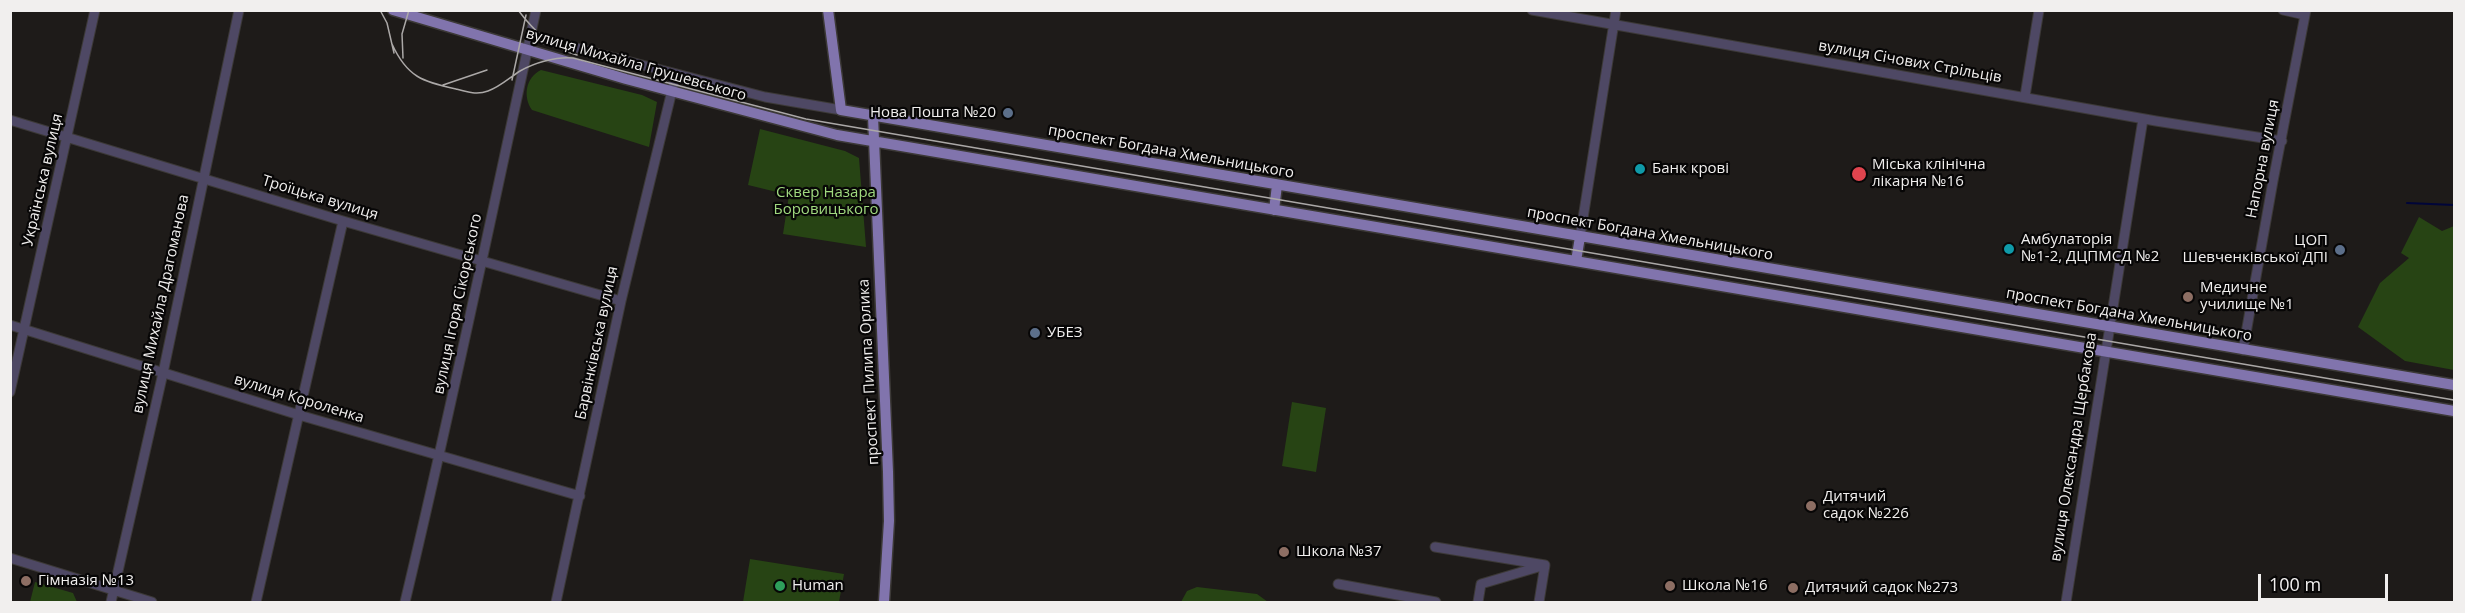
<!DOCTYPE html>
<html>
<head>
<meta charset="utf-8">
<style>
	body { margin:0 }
	#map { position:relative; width:2465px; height:613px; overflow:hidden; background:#1e1b19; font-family:"Open Sans",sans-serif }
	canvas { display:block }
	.frame { position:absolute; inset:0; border:12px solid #f1efee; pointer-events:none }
	.scale { position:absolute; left:2258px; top:574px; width:130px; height:27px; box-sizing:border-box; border:3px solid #f1efee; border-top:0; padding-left:8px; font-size:18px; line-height:21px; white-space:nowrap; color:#f1efee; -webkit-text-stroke:4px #070606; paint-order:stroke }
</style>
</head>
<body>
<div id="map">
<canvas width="2465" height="613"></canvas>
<div class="frame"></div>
<div class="scale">100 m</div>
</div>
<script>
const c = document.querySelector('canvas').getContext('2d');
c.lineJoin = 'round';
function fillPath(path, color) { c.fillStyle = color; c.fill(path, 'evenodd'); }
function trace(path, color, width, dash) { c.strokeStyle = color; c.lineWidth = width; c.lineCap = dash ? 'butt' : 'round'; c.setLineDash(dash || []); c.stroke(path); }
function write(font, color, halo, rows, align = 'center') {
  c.font = font + ' "Open Sans",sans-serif'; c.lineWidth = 4.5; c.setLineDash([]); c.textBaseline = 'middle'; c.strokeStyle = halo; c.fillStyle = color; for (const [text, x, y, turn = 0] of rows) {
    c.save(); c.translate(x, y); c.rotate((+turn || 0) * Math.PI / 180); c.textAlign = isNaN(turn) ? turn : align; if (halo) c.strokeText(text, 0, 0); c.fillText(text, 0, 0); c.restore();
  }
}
fillPath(new Path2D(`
	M541 70 642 95 657 102 649 147 532 110C523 97 525 78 541 70Z
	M760 129 845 151 859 158 866 247 783 234 789 195 748 185Z
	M2419 217 2442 231 2454 226V370L2405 361 2358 327 2380 283 2409 258 2401 253Z
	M1292 402 1326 408 1316 472 1282 466Z
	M750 559 844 574 839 602H743Z
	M35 582 73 593 77 602H30Z
	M1197 587 1257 594 1268 602H1181L1187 591Z`), '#274414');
trace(new Path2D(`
	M2407 203 2454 205`), '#000539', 2);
const minor = new Path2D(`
	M1532 10 2156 121 2282 141
	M2283 10 2305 15
	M531 36 765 97 841 110
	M2025 96 2039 10
	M10 120 343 221 621 301
	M1580 237 1616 10
	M10 325 299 415 580 496
	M2243 350 2273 181 2306 10
	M10 392 95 10
	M1435 547 1545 565 1481 584 1478 602
	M10 558 152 602
	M1338 584 1436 602
	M111 602 163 373 239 10
	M256 602 343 221
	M405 602C452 406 493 208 536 10
	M556 602 621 301 676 74
	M1539 602 1545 565
	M2066 602 2143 119`);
const major = new Path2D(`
	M393 10 626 79 837 135 2454 411
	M828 10 841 110 2454 385
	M873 116 888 472 889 521 884 602
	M1274 210 1277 185
	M1576 261 1580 237`);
trace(minor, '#3c3937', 11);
trace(major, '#3c3937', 13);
trace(minor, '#4e4864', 9);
trace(major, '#8174ad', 10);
trace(new Path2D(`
	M380 10 387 23 394 53
	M518 10C534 31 551 48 577 55
	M392 44C407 77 423 82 456 89 467 92 477 95 488 91 500 87 509 78 520 71 534 63 557 56 573 58L806 119 2454 400
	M403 58 402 34 409 10
	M512 80 526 15
	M443 85 487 70`), '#aba8a7', 1.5);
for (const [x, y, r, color] of [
	[1008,113,6,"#5c6f8a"],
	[1640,169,6,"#0f9aa8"],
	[1859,174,8,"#e0444e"],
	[2009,249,6,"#0f9aa8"],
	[2340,250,6,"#5c6f8a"],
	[2188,297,6,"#8d6e63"],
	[1035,333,6,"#5c6f8a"],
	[1811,506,6,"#8d6e63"],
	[1284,552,6,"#8d6e63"],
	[26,581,6,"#8d6e63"],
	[780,586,6,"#2e9e5b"],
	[1670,586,6,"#8d6e63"],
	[1793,588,6,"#8d6e63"]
]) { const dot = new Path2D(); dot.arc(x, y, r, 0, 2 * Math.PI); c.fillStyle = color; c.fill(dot); trace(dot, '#070606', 2); }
write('15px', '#f1efee', '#070606', [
	["вулиця Січових Стрільців",1910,62,10],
	["вулиця Михайла Грушевського",636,65,16],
	["проспект Богдана Хмельницького",1171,152,10],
	["Напорна вулиця",2263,159,-79],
	["Українська вулиця",43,180,-77],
	["Троїцька вулиця",320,198,17],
	["проспект Богдана Хмельницького",1650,234,10],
	["вулиця Михайла Драгоманова",161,304,-78],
	["вулиця Ігоря Сікорського",458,304,-78],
	["проспект Богдана Хмельницького",2129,315,10],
	["Барвінківська вулиця",597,343,-78],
	["проспект Пилипа Орлика",869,372,-93],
	["вулиця Короленка",299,399,17],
	["вулиця Олександра Щербакова",2074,447,-81]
]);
write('15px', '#f1efee', '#070606', [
	["Нова Пошта №20",996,113,"right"],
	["Міська клінічна",1872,165],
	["лікарня №16",1872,182],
	["Банк крові",1652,169],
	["Амбулаторія",2021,240],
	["№1-2, ДЦПМСД №2",2021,257],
	["ЦОП",2328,241,"right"],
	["Шевченківської ДПІ",2328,258,"right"],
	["Медичне",2200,288],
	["училище №1",2200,305],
	["УБЕЗ",1047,333],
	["Дитячий",1823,497],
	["садок №226",1823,514],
	["Школа №37",1296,552],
	["Гімназія №13",38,581],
	["Human",792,586],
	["Школа №16",1682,586],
	["Дитячий садок №273",1805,588]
], 'left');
write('15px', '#a0d97f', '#070606', [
	["Сквер Назара",826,193],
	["Боровицького",826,210]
]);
</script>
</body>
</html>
